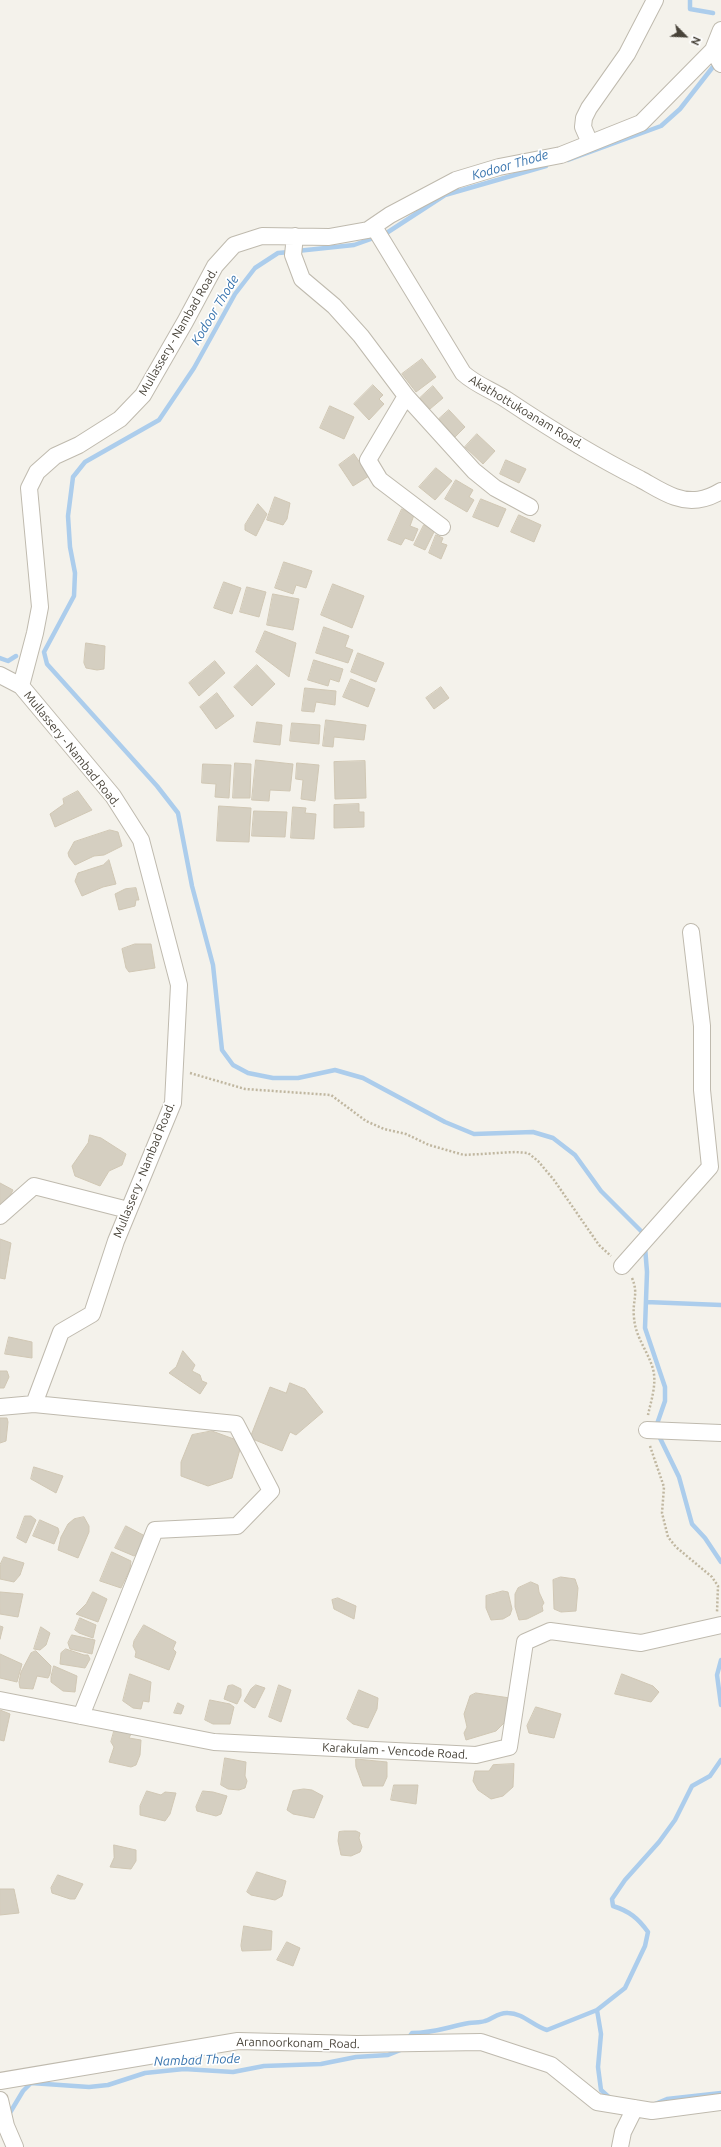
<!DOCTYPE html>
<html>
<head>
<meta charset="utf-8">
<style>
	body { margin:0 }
	#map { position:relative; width:721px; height:2147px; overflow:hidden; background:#f4f2eb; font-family:Ubuntu,sans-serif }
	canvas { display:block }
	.north { position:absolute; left:665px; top:16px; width:40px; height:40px; -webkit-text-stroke:3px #fff; paint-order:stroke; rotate:114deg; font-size:11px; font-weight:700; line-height:16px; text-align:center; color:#484339 }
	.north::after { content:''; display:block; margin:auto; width:14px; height:18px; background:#484339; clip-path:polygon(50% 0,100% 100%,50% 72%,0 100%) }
</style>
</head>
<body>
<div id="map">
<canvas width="721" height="2147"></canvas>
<div class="north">N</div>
</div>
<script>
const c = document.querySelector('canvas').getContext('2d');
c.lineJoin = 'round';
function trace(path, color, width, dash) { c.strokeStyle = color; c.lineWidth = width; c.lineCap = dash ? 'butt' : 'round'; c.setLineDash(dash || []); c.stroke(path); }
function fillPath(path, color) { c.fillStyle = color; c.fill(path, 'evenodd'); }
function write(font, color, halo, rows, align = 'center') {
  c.font = font + ' Ubuntu,sans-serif'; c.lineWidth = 3.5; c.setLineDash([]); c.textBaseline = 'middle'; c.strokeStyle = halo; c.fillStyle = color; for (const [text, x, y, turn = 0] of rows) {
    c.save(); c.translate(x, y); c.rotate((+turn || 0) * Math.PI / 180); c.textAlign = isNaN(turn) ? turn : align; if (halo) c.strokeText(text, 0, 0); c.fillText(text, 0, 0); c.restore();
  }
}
trace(new Path2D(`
	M690 0V9L713 13
	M568 160 661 126 680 109 716 63
	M297 251 354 245 385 234 445 195 546 166
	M290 252 278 253 255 268 235 294 194 368 159 420 85 462 73 477 68 516 70 547 75 573 74 596 44 652 47 664 157 786 178 813 192 886 213 965 222 1050 233 1065 248 1073 273 1078H298L335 1070 363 1078 445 1122 474 1134 533 1132 553 1138 575 1155 601 1191 644 1234V1237
	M0 658 8 661 16 656
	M645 1247 647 1272 645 1328 665 1387V1401L657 1424 660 1438 679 1477 692 1524 705 1538 721 1562
	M646 1302 721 1305
	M721 1660 717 1675 721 1705
	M597 2010 625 1988 645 1946 648 1932C638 1918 629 1911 613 1906L612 1899 625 1880 659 1842 675 1820 692 1786 710 1776 721 1760
	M407 2040 412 2033C435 2033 447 2027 469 2023 474 2022 480 2023 485 2021 493 2019 498 2012 508 2013 523 2013 533 2026 547 2030L597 2010 601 2034 598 2067 601 2090 611 2099
	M655 2104 667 2099 721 2093
	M8 2116 23 2091 31 2083 89 2087 108 2085 145 2073 184 2069 233 2072 264 2066 321 2064 356 2057 388 2055 403 2049`), '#accdec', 4.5);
const building = new Path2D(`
	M422 359 436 377 416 392 402 374Z
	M373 385 383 395 379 399 384 404 369 420 354 404Z
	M433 386 443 398 430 409 420 398Z
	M330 406 354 417 344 439 320 428Z
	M449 410 465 427 455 437 439 419Z
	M477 434 495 451 483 464 465 447Z
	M354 454 369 476 353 486 339 465Z
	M506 460 526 469 519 483 500 474Z
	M436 468 452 481 435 500 419 487Z
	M456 480 473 490 469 497 474 500 467 512 445 499Z
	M275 497 290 503 287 519 283 525 267 520Z
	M481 499 506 509 498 527 473 517Z
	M258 504 267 514 256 536 245 530V525Z
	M402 509 414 515 410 526 418 529 413 541 405 538 401 545 388 540Z
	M519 515 541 525 534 542 511 532Z
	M424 525 435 530 425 550 414 545Z
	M436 535 443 538 441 543 447 545 441 559 429 553Z
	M284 562 312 571 306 588 296 585 293 594 275 588Z
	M224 582 241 588 232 614 214 608Z
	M333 584 364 596 352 628 321 615Z
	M247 587 266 592 259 617 240 612Z
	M273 594 299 599 293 630 267 625Z
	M324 627 349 636 345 647 353 650 348 663 316 653Z
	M265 631 296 643 289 677 256 652Z
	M86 643 105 646 104 669 97 670 86 668 84 663Z
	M358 653 384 663 376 682 351 672Z
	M314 660 343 669 339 682 330 679 328 686 308 680Z
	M215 661 225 673 199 696 189 683Z
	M257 665 275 684 252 706 234 687Z
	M351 679 375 689 368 707 343 697Z
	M441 687 449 698 434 709 426 698Z
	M305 688 336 691 335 705 316 702 314 712 302 711Z
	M217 693 234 716 216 729 200 707Z
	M326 720 366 725 364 740 334 737 333 747 323 746Z
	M257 722 282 725 280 745 254 742Z
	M292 723 320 725 319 744 290 741Z
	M256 760 293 764 290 791 270 790 269 801 252 800Z
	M365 761 366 798 335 799 334 762Z
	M235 763 251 764 250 798H233Z
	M297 763 319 765 315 801 301 799 303 780 296 779Z
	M203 764 231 765 229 798 215 797 216 784 202 783Z
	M78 791 92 810 55 827 50 814 64 804 63 799Z
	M359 804V812H364V827L334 828V805Z
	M219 806 251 808 249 842 217 841Z
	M293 807 306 808 305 813 316 814 314 839 291 838Z
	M254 811 287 812 285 837 252 836Z
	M110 830 118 832 122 846 104 855 94 856 75 865 69 857 68 853 74 842Z
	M109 860 116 884 103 887 82 896 75 881 78 873 103 865Z
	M136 888 139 900H136L135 906 119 910 115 894 125 889Z
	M135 944H151L155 968 129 972 126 968 122 949Z
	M90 1135 101 1138 126 1154 122 1165 109 1171 100 1186 75 1176 72 1166 88 1143Z
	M0 1183 13 1190 8 1200 0 1207Z
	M0 1239 11 1243 5 1279 0 1278Z
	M9 1337 32 1342V1358L5 1354Z
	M183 1351 195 1365 192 1371 200 1375 202 1381 207 1383 200 1394 169 1373 176 1367Z
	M0 1371H7L9 1377 4 1388H0Z
	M290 1383 305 1389 323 1412 296 1435 290 1432 282 1451 250 1438 270 1387 286 1393Z
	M0 1418H7L8 1422 6 1441 0 1443Z
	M212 1431 242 1442 232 1478 208 1486 181 1476V1462L192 1435Z
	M34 1467 63 1476 56 1493 31 1479Z
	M25 1516H31L36 1520 26 1543 17 1538Z
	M84 1517 89 1526V1532L78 1558 58 1550 61 1537 68 1524 74 1519Z
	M40 1520 58 1528 59 1532 54 1544 33 1536Z
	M126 1526 147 1537 137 1554 134 1556 115 1548Z
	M112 1552 131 1561 130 1569 121 1588 100 1581Z
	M4 1557 24 1563 20 1575 14 1582 0 1579V1565Z
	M561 1577 575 1579 578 1588 576 1611 561 1612 554 1609 553 1580Z
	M531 1582 538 1585 539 1592 544 1603 542 1606 543 1611 527 1619 519 1620 515 1607V1594L518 1588Z
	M503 1591 508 1592 512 1609 510 1615 503 1619 491 1620 486 1608V1596Z
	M0 1592 23 1594 18 1617 0 1614Z
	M93 1592 107 1599 98 1622 76 1614 86 1604Z
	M338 1598 356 1606 354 1619 334 1609 332 1600Z
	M80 1618 96 1625 93 1638 79 1633 75 1630Z
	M144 1625 176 1642 173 1649 176 1652 175 1655 169 1670 135 1657 136 1652 133 1646 134 1641Z
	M0 1626 3 1627 0 1639Z
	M41 1627 50 1633 46 1645 40 1650 34 1649Z
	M72 1635 95 1640 92 1654 70 1649 68 1643Z
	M66 1649 84 1655H88L90 1659 85 1668 60 1664 61 1653Z
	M36 1651 51 1666 50 1674 48 1678 37 1676 33 1689 20 1688 19 1682 21 1672 31 1653Z
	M0 1654 22 1664 17 1682 0 1678Z
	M54 1666 77 1676 75 1692 63 1691 51 1682V1677Z
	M130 1674 151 1682 149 1702 143 1701 141 1709 133 1708 123 1701Z
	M622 1674 653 1686 659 1692 651 1702 615 1694Z
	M233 1685 241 1689V1696L237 1704 224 1699 228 1686Z
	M256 1685 265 1688 255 1708 252 1707 244 1701 251 1689Z
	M279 1685 291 1690 281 1722 269 1717Z
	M359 1690 378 1698 377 1709 368 1728 353 1724 347 1719Z
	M476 1693 510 1698 506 1721 496 1731 466 1740 464 1733 467 1727 464 1714 470 1696Z
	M210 1700 230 1704 234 1707 230 1724H213L205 1720Z
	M178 1703 184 1706 181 1714 174 1713Z
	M536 1707 561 1714 554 1738 529 1733 527 1726Z
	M0 1710 10 1714 4 1741 0 1740Z
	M115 1728 125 1730 131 1734 129 1738 141 1740 140 1755 136 1765 131 1767 109 1762 114 1747 111 1742Z
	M225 1758 246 1762 245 1776 247 1781 245 1788 239 1790 228 1789 221 1785Z
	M356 1759 387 1762V1777L383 1786H363L356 1767Z
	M514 1764 513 1787 503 1796 491 1799 478 1790 473 1781 475 1771H489L493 1765Z
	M394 1785H418L416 1804 391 1800Z
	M304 1789 312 1790 323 1796 314 1818 293 1814 287 1810 293 1791Z
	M147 1791 161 1795 165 1792 176 1793 170 1814 165 1821 140 1815V1806Z
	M203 1791 213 1792 227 1796 221 1814 216 1816 197 1811 196 1807Z
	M344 1831H356L360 1833 359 1838 362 1847 360 1852 351 1856 341 1855 338 1841 339 1832Z
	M114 1845 136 1850V1861L131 1869 110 1867 114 1858Z
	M257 1872 286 1881 282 1896 275 1900 251 1895 247 1892Z
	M58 1875 83 1884 75 1899H70L52 1893 51 1888Z
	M0 1889H14L19 1913 0 1915Z
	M244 1926 272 1931 271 1950 242 1951 241 1946Z
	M287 1942 300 1948 293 1966 277 1960Z`);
fillPath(building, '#d5cfc1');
trace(building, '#d0c7b4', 1);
const minor = new Path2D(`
	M713 50 721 64
	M590 143 583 127 584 118 589 108 627 54 655 0
	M374 227 463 373C476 385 492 390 507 400 549 428 594 456 640 479 651 485 663 493 675 497 692 503 706 500 721 491
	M295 236 293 255 302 279 334 306 361 336 406 396 474 471 495 488 530 507
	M406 396 368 460 380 480 442 527
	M0 675 21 686
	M0 1216 34 1186 128 1210
	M622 1266 710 1167 702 1090V1026L691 932
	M34 1404 236 1424 271 1491 237 1526 155 1530 81 1716
	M0 1407 34 1404 61 1332 92 1314 116 1241 173 1103 179 985 141 840 113 796 21 686 35 633 40 607 29 488 37 472 55 456 79 445 120 419 143 395 185 322 215 266 234 245 262 236 329 237 368 230 390 215 456 180 499 167 561 155 641 123 713 50 721 30
	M647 1430 721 1433
	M0 1700 214 1742 476 1755 509 1747 525 1642 550 1631 641 1643 721 1625
	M0 2081 238 2041 357 2044 481 2042 551 2065 597 2102 652 2111 721 2102
	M0 2100 6 2126 15 2147
	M620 2147 623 2132 635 2108`);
trace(minor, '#bfbaae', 18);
trace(new Path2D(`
	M190 1073 245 1089 331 1095 366 1121 384 1129 406 1134 429 1145 464 1155 515 1152 528 1153 538 1161 554 1180 599 1245 611 1256
	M632 1278C639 1294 632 1301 634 1317 635 1337 648 1351 653 1369 657 1384 651 1401 648 1415
	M650 1446 664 1487 662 1513 668 1537 676 1547 712 1577 718 1586 717 1612`), '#c0b7a0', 2.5, [2, 2]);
trace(minor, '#fff', 16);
write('12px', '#484339', '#fff', [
	["Mullassery - Nambad Road.",178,332,-60],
	["Akathottukoanam Road.",526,412,31],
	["Mullassery - Nambad Road.",72,749,51],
	["Mullassery - Nambad Road.",144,1170,-68],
	["Karakulam - Vencode Road.",395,1751,3],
	["Arannoorkonam_Road.",298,2043,1]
]);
write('italic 13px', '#3874ae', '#fff', [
	["Kodoor Thode",510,165,-16],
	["Kodoor Thode",215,310,-59],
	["Nambad Thode",197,2060,-2]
]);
</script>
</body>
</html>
